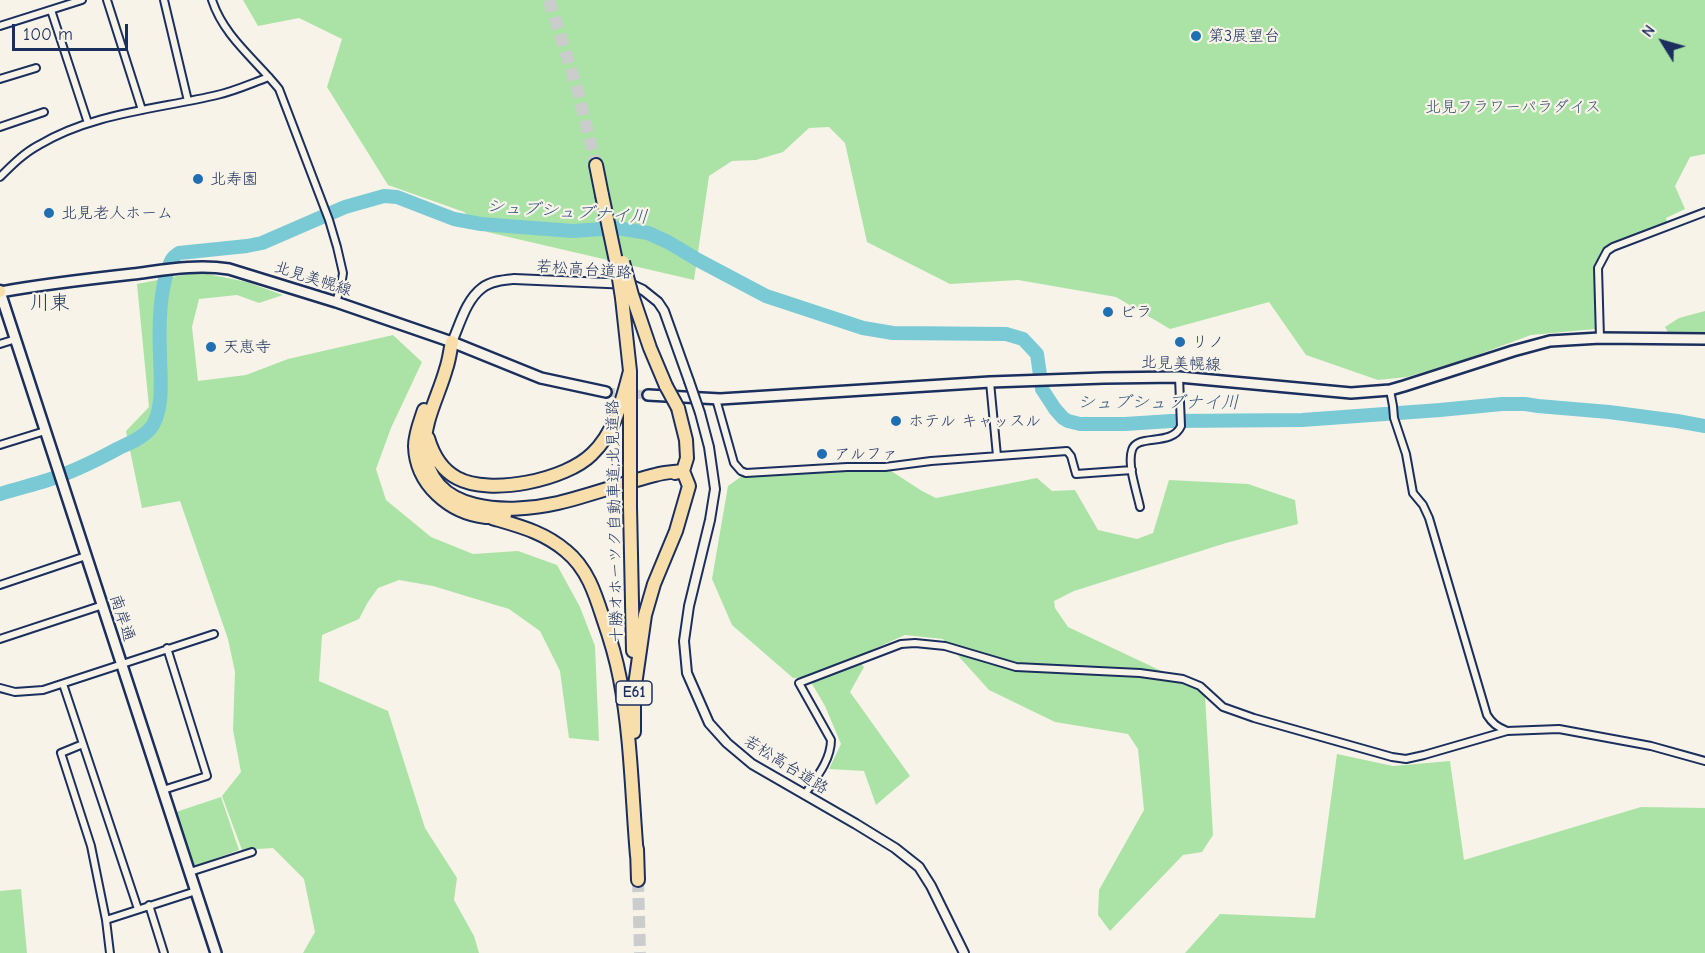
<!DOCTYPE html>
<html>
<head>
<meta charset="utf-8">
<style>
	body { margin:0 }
	#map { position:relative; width:1705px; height:953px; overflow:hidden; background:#f7f3e8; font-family:"Comic Neue",sans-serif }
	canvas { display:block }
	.north { position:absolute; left:1633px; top:12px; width:60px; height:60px; -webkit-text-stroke:4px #f7f3e8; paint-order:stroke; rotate:307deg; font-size:16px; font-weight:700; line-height:24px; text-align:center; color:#1b2f5e }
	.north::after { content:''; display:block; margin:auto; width:21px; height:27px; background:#1b2f5e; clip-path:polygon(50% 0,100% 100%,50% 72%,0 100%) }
	.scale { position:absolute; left:12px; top:24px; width:116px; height:27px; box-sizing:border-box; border:3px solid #1b2f5e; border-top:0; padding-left:8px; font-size:18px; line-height:21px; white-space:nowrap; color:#1b2f5e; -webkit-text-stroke:4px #f7f3e8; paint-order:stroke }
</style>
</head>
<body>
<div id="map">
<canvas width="1705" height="953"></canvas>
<div class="north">N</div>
<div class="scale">100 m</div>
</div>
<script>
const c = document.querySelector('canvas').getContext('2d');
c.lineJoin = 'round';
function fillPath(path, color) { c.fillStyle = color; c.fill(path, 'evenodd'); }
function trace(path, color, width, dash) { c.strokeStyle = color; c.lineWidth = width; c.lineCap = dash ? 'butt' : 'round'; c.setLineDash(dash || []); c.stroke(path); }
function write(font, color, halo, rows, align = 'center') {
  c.font = font + ' "Comic Neue","Klee One",sans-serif'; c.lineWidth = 4.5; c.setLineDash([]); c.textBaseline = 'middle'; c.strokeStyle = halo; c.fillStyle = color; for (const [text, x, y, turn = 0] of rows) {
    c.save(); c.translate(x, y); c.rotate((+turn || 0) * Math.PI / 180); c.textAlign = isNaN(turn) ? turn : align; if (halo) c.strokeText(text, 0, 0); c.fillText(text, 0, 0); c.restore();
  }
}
fillPath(new Path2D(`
	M243 0H1705V154L1690 157 1675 186 1685 209 1666 218 1667 222 1606 248 1596 265 1595 329 1531 335 1461 361 1407 377 1378 380 1306 355 1269 302 1170 329 1116 297 1018 280 950 284 867 242 845 143 829 127 809 128 783 152 756 160 732 161 709 176 694 280 487 232 464 212 388 185 327 87 342 39 299 18 258 26Z
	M198 272 247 282 283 295 259 303 237 295 199 299 192 327 198 381 246 375 288 359 393 335 422 362 391 428 376 469 386 500 431 537 473 554 518 551 557 565 580 607 595 646 599 741 569 738 560 671 540 631 509 609 433 586 399 580 378 588 368 602 359 619 322 635 319 681 388 711 425 828 457 878 454 900 474 936 479 953H303L315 932 304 879 273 848 242 850 222 796 241 772 233 730 235 672 228 639 180 501 142 508 126 431 149 407 137 284Z
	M1705 311V332L1669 334 1665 327 1679 318Z
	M885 467 922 491 936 498 1037 478 1052 491 1075 490 1098 530 1137 539 1153 533 1169 480 1248 484 1295 500 1298 524 1226 543 1074 591 1054 601 1055 608 1068 627 1187 683 1205 695 1213 835 1202 852 1183 855 1110 931 1098 915 1099 890 1144 810 1138 749 1128 734 1055 722 989 690 943 639 905 635 856 657 864 667 850 692 910 776 876 805 864 771 829 769 841 744 825 706 808 677 793 678 732 625 712 579 728 486 746 473Z
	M1337 754 1393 766 1450 761 1464 860 1641 807 1705 808V953H1185L1220 914 1315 918Z
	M221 797 239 850 193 867 176 812Z
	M21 889 27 953H0V891Z`), '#abe3a6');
trace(new Path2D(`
	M0 494C16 489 32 485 48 480 73 472 97 460 119 448 130 443 142 438 150 429 165 412 160 374 160 353 159 328 159 300 166 276 169 266 170 258 179 253L247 246 262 243 345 207 384 196 397 197 454 219 481 224 573 231 617 228 648 233 668 242 698 260 766 296 863 328 893 333 1006 334 1023 339 1037 354 1042 389 1055 409 1063 418 1068 421 1080 424H1125L1171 421 1302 420 1440 410 1502 404H1525L1538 406 1609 412 1677 421 1705 426`), '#7acad5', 14);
trace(new Path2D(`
	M606 392 648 395`), '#cbcccc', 9, [9, 4.5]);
trace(new Path2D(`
	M549 0 578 91 596 165
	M638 880 640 953`), '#cbcccc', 12, [12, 6]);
const minor = new Path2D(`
	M107 0 142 110
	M164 0 188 101
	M212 0C224 37 256 60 279 89L329 220 337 247 343 273 341 286 336 302
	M51 10 88 123
	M0 26 82 0
	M0 79 36 68
	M0 127 44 112
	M0 177C12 165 24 153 39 145 92 113 158 109 217 95 235 91 252 83 269 77
	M1600 338 1598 268 1607 251 1613 247 1705 212
	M0 344 16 339
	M990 382 997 456
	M1390 390 1393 406 1394 418 1406 454 1413 493 1423 505 1429 518 1487 715C1492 723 1497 727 1507 731
	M716 399 734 463 741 471 746 473 847 467H885L931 461 1067 451 1071 456 1076 474 1132 470
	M0 445 45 431
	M1140 507C1137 492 1127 465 1132 450 1137 433 1172 447 1181 426L1179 377
	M0 585 86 556
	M0 639 103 605
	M63 684 138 909
	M0 688 15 692 43 690 214 634
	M83 744 61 753 91 846 106 920 110 953
	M163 790 207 776 167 648
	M805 794C816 778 831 760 831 740L799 683 901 644 915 643 945 646 1016 667 1140 673 1183 679 1200 686 1223 707 1254 718 1392 757 1406 759 1424 755 1507 731 1559 729 1651 746 1705 761
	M190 872 252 852
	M149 905 164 953
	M106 920 196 891`);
const tertiary = new Path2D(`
	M452 342C460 324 466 300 482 288 491 281 504 280 514 279L630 284 643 290 658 302 664 311 689 381
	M700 413 709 447 715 489 710 520 689 606 684 641 687 673 709 723 727 743 752 764 856 824 895 848 919 867 931 886 964 953`);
const secondary = new Path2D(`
	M648 395 720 399 990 382 1104 378 1179 377 1351 393 1390 390 1404 386 1513 351 1550 341 1600 338 1705 339
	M216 953 0 292C44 284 88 279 133 274 165 270 196 264 229 269L336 302 452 342 541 378 606 392`);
const primary = new Path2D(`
	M0 291V292`);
const motorway = new Path2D(`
	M596 165 602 195
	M632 295 650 348 666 386
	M622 298 630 371V469
	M452 342C450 351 449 361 446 369 439 395 423 422 425 449 429 515 510 514 558 503 591 495 623 483 655 475 664 472 674 472 683 471L689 486 676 531 654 584 645 615 634 692
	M424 410C420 422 415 434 415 446 416 484 449 513 486 517 492 517 499 516 505 515
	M428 438C433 455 442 470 457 478 490 496 566 480 592 454 615 432 622 401 630 371
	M675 473 683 471 687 458 686 440 678 408
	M630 506 633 651
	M492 518C519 526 544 532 566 551 587 568 595 593 603 618 610 638 616 658 620 679 631 736 632 798 637 856
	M634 687V732
	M637 849 638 880`);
trace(minor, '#1b2f5e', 10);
trace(tertiary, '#1b2f5e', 12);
trace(secondary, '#1b2f5e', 14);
trace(primary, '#1b2f5e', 15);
trace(motorway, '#1b2f5e', 16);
trace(minor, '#f7f3e8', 6);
trace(tertiary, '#f7f3e8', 8);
trace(secondary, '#f7f3e8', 9);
trace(primary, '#f8deab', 10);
trace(motorway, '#f8deab', 12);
const tertiaryBridge = new Path2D(`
	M689 381 700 413`);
const motorwayBridge = new Path2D(`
	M602 195 617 266 622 298
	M623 262 632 295
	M666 386 678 408
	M630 469V506`);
trace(tertiaryBridge, '#1b2f5e', 12, []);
trace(motorwayBridge, '#1b2f5e', 16, []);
trace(tertiaryBridge, '#f7f3e8', 8);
trace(motorwayBridge, '#f8deab', 12);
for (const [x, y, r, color] of [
	[1196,36,6,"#1f6fb2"],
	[198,179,6,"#1f6fb2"],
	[49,213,6,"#1f6fb2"],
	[1108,312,6,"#1f6fb2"],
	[1180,342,6,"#1f6fb2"],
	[211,347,6,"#1f6fb2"],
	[896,421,6,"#1f6fb2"],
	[822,454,6,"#1f6fb2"]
]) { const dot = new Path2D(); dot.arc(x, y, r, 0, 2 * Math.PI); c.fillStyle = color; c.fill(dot); trace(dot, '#f7f3e8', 2); }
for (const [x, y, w] of [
	[634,693,36]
]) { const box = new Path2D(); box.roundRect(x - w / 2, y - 12, w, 24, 4.5); c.fillStyle = '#f7f3e8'; c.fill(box); trace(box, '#1b2f5e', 1.5); }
write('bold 15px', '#1b2f5e', null, [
	["E61",634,693]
]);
write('16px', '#1b2f5e', '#f7f3e8', [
	["第3展望台",1208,36],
	["北寿園",210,179],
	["北見老人ホーム",61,213],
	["ビラ",1120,312],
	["リノ",1192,342],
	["天恵寺",223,347],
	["ホテル キャッスル",908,421],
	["アルファ",834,454]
], 'left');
write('16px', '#38536c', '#f7f3e8', [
	["北見フラワーパラダイス",1513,107]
]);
write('16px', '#1b2f5e', '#f7f3e8', [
	["若松高台道路",584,270,4],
	["北見美幌線",313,279,18],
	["北見美幌線",1181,364,2],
	["十勝オホーツク自動車道;北見道路",615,521,-91],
	["南岸通",122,618,72],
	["若松高台道路",786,765,32]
]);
write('italic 18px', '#33567c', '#f7f3e8', [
	["シュブシュブナイ川",567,212,4],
	["シュブシュブナイ川",1158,403]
]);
write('20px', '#1b2f5e', '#f7f3e8', [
	["川東",50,303]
]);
</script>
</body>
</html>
